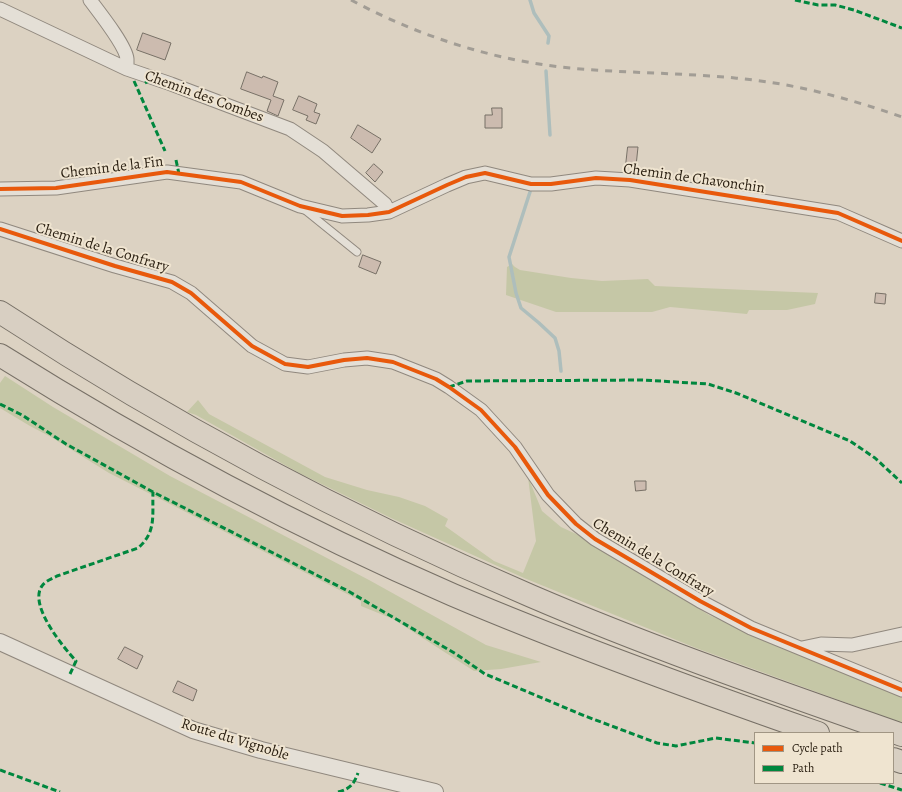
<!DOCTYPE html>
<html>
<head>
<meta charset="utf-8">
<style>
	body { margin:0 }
	#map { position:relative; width:902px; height:792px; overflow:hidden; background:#dcd2c2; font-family:Alegreya,serif }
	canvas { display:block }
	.legend { position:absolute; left:754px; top:732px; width:140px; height:52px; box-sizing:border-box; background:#efe4d0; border:1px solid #a19684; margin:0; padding:5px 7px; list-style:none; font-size:12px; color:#2c2113 }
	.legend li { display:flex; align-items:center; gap:8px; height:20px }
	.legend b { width:20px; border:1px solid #a19684 }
</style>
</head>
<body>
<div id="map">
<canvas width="902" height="792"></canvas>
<ul class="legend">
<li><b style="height:5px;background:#e8590c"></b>Cycle path</li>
<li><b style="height:5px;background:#00873e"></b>Path</li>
</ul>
</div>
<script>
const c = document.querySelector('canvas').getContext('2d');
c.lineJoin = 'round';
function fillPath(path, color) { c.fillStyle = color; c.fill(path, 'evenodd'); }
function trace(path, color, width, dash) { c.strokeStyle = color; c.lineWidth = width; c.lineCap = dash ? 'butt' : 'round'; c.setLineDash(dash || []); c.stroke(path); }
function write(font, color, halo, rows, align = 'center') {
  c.font = font + ' Alegreya,serif'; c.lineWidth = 4; c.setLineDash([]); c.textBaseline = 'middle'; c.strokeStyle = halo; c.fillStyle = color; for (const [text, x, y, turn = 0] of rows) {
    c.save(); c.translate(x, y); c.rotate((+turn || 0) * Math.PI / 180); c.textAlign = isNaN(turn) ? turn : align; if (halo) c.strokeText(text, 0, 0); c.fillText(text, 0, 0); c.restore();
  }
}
fillPath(new Path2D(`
	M512 264 515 267 520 270 571 278 602 281 648 279 655 286 818 293 815 304 787 310H749L747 314 670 307 652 312H556L506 295 507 267Z
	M5 376 53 407 170 476 369 580 486 645 541 662 501 669 474 671 393 619 361 606V601L109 473 51 437 30 426 0 408V383Z
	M198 400 209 414 325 477 367 490 399 497 425 506 448 519 445 526 494 561 523 573 536 541 528 477 542 511 561 527 587 539 709 615 824 665 902 695V723L696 648 524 578 391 518 299 473 196 415 187 412Z`), '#c5c7a6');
trace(new Path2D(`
	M530 0 534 13 549 36 548 43
	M546 71 550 135
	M530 192 509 257 516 293 521 308 539 323 555 338 559 351 561 371`), '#aebebc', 3.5);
const building = new Path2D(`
	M143 33 171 43 165 60 137 50Z
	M247 72 262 78 263 76 278 82 273 96 284 100 278 116 267 111 271 100 241 89Z
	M299 96 317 104 314 112 320 114 316 124 306 120 308 116 293 110Z
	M492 108H502V128H485V115H492Z
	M358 125 381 139 372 153 351 138Z
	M628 147H638L636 166 626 165Z
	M374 164 383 172 375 182 366 173Z
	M363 255 381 262 376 274 359 267Z
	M876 293 886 294 885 304 875 303Z
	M635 481H646V490L636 491Z
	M125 647 143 656 137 669 118 659Z
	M178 681 197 690 193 701 173 692Z`);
fillPath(building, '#ccbbaf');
trace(building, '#777066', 1);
const service = new Path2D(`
	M305 210 357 252`);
const minor = new Path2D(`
	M90 0C99 12 126 46 127 59 127 62 127 66 127 69
	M0 9 127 69 171 84 290 129 323 151 385 204 389 212
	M0 189 56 188 167 172 241 182 300 206 342 216 368 215 389 212 447 185 466 177 485 173 531 184H551L596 178 630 180 838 213 902 241
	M0 229 115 266 172 282 191 293 252 346 285 364 308 367 344 360 367 358 393 362 436 379 449 387 481 410 515 447 548 495 576 524 595 539 700 601 751 628 902 690
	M802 648 821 644 852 645 902 634`);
const tertiary = new Path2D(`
	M0 642 193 730 261 750 435 792`);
const motorway = new Path2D(`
	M0 312C168 422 346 517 531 596 652 648 777 691 902 735
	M0 355C145 446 296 527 453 595 573 646 695 690 818 733
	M893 759 902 762`);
trace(service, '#90887e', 9);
trace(minor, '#90887e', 15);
trace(tertiary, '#90887e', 18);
trace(motorway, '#777066', 24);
trace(service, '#e4dfd6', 7);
trace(minor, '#e4dfd6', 13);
trace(tertiary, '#e4dfd6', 16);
trace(motorway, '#d8cfc2', 22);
trace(new Path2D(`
	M351 0C417 35 486 58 560 67 624 74 689 72 753 80 804 86 853 100 902 117`), '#a29d95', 3, [7, 7]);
trace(new Path2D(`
	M795 0 818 5H835L854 10 902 28
	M134 81 165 151
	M145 83 154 78
	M176 160 179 174
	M449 387 467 381 643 380 708 384 736 393 850 441 875 458 902 483
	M0 404 22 415 66 444 153 492 348 591 456 654 485 674 585 716 657 743 676 746 716 738 755 743
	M70 674 76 661C64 648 28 605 42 586 45 581 52 579 57 576L138 548C157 532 152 514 153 492
	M0 770 60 792
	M880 783 902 790
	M338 792C350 789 354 784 358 773`), '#00873e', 3, [6, 3]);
trace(new Path2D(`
	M0 189 56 188 167 172 241 182 300 206 342 216 368 215 389 212 447 185 466 177 485 173 531 184H551L596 178 630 180 838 213 902 241
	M0 229 115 266 172 282 191 293 252 346 285 364 308 367 344 360 367 358 393 362 436 379 449 387 481 410 515 447 548 495 576 524 595 539 700 601 751 628 902 690`), '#e8590c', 4);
write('15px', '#2c2113', '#efe4d0', [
	["Chemin des Combes",204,97,20],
	["Chemin de la Fin",112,168,-7],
	["Chemin de Chavonchin",694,179,8],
	["Chemin de la Confrary",102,248,17],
	["Chemin de la Confrary",653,558,31],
	["Route du Vignoble",235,740,17]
]);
</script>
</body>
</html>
